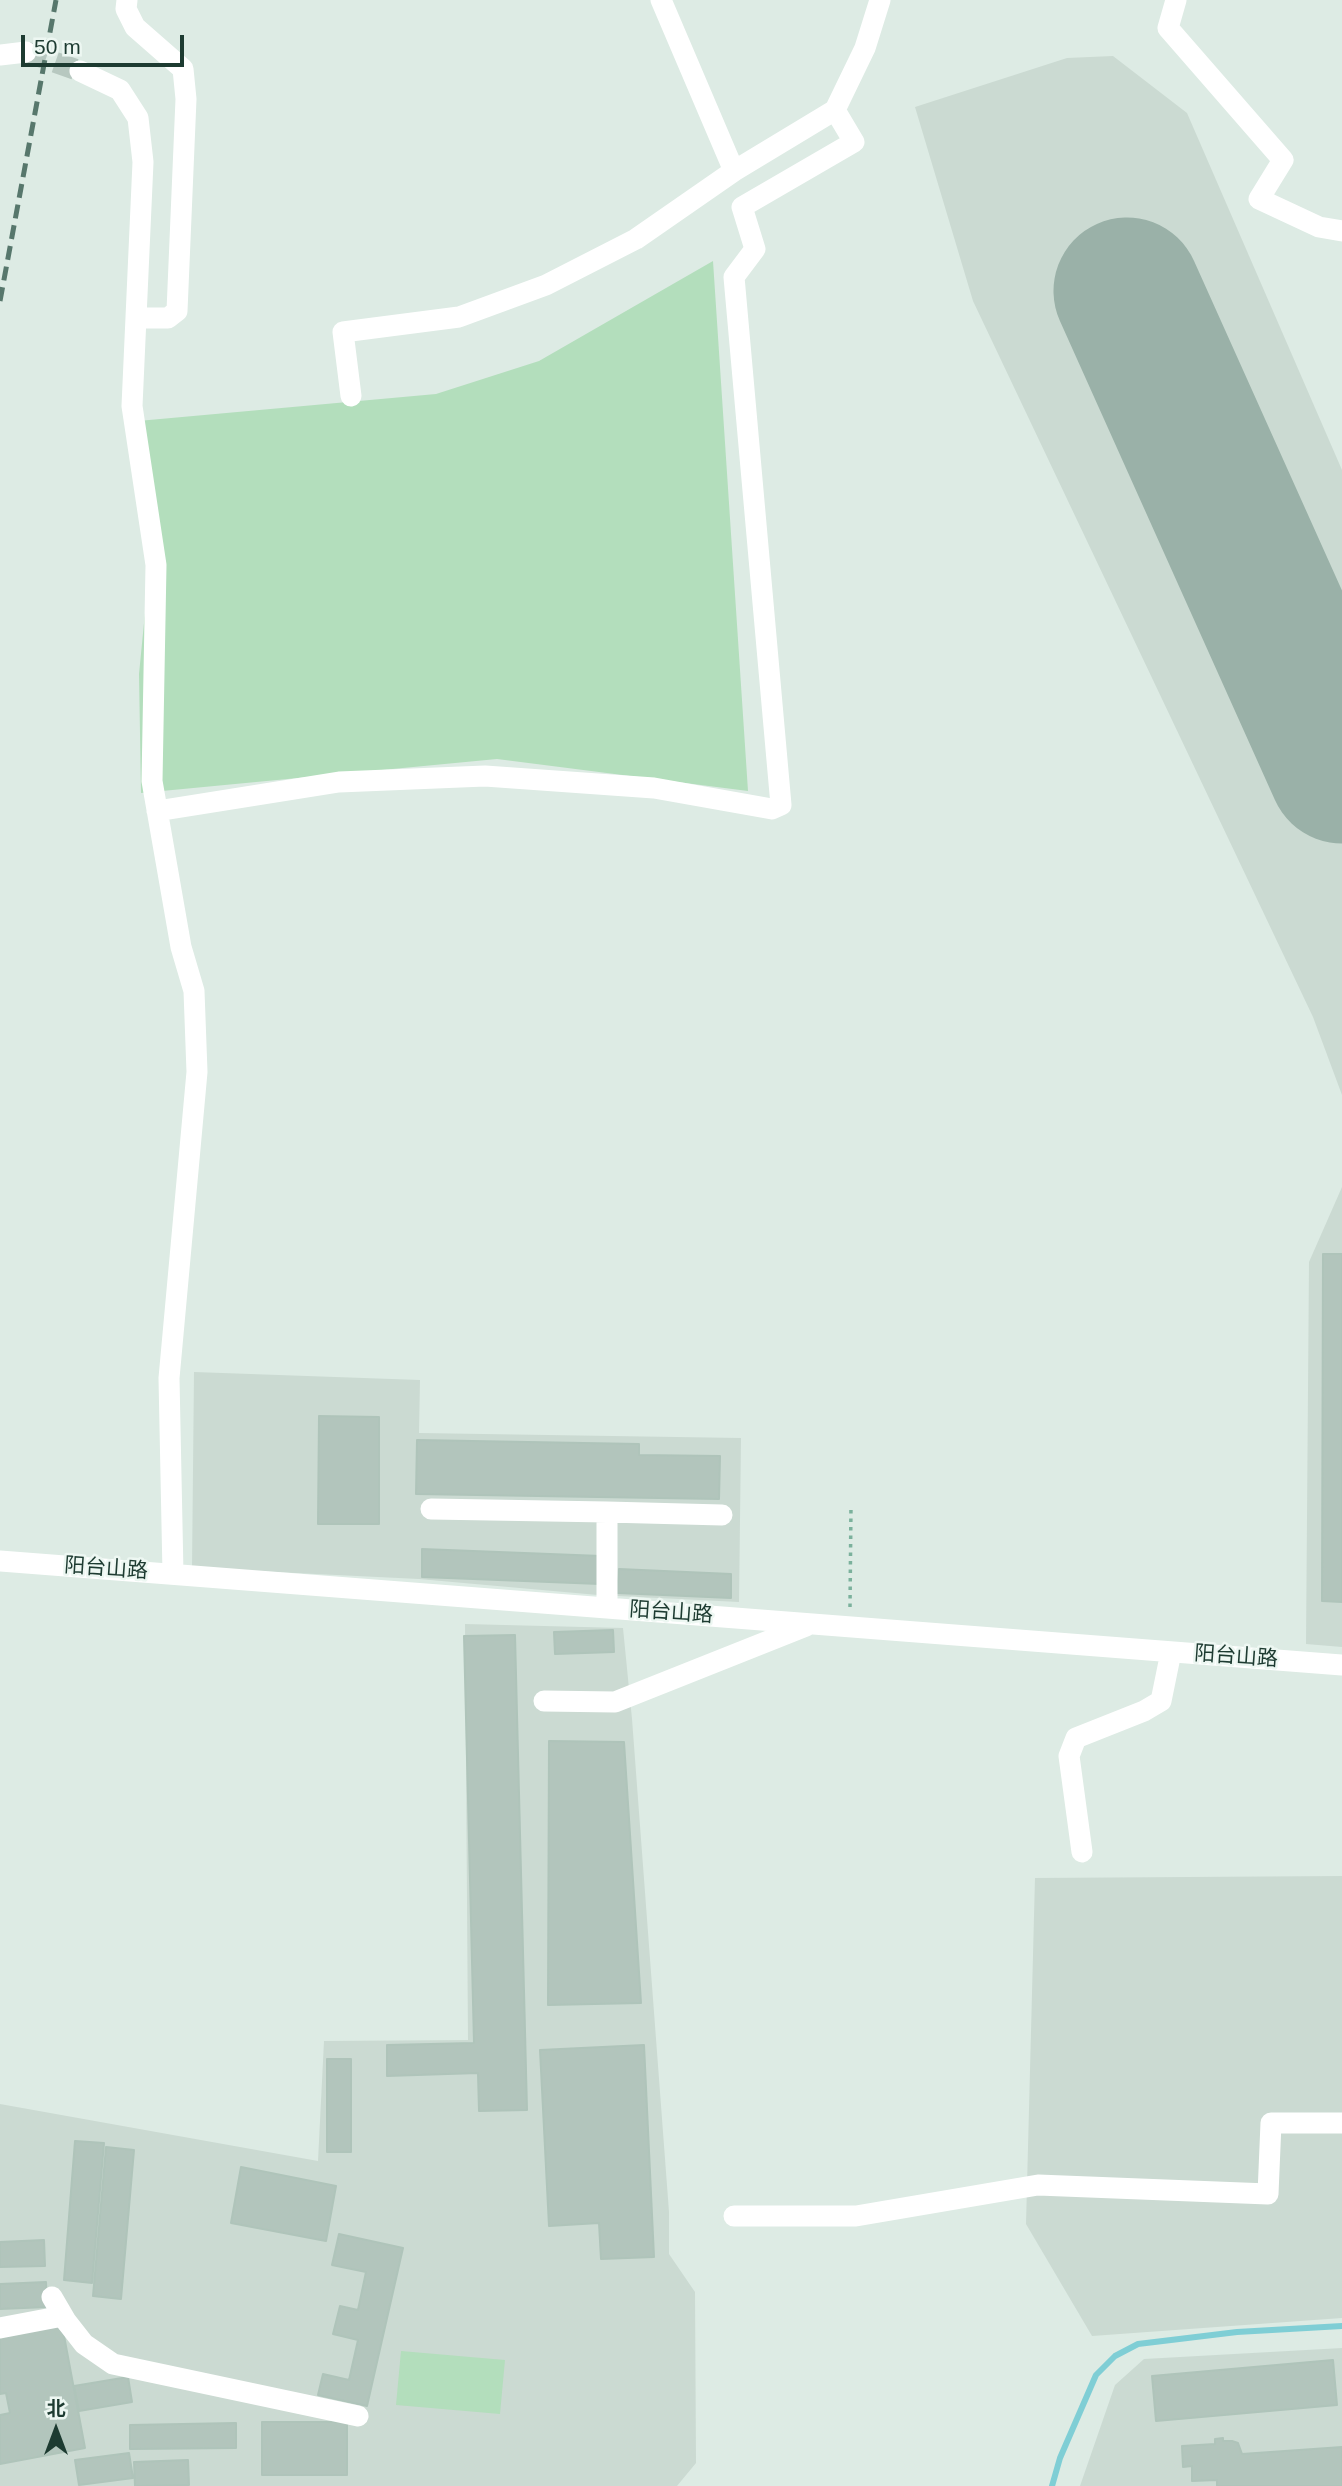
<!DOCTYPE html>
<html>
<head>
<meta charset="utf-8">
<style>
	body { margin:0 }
	#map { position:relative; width:1342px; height:2486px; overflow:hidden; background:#ddebe4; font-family:Helvetica,"Noto Sans SC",sans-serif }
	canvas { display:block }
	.north { position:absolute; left:21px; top:2395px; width:70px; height:70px; -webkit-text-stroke:5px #edf7f2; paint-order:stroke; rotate:0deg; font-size:19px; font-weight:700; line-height:28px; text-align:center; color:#1d3b31 }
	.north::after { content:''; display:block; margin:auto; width:24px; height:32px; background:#1d3b31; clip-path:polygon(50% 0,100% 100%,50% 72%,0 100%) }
	.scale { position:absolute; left:21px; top:35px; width:163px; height:32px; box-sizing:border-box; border:4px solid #1d3b31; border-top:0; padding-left:9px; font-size:21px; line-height:24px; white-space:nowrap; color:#1d3b31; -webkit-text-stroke:5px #edf7f2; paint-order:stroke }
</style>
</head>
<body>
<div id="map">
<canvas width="1342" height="2486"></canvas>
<div class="north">北</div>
<div class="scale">50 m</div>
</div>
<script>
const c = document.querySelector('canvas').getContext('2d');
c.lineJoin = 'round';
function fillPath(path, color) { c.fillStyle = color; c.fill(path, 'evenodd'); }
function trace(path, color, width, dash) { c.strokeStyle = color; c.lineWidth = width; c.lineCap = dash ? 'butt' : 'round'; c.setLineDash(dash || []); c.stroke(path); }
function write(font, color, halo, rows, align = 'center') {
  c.font = font + ' Helvetica,"Noto Sans SC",sans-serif'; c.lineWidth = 5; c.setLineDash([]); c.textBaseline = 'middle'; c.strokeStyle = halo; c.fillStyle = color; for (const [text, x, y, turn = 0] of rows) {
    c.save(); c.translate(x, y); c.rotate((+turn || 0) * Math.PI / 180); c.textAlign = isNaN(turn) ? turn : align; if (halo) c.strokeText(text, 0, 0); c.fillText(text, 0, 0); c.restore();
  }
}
fillPath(new Path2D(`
	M1113 56 1187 113 1342 470V1095L1313 1017 973 301 915 107 1067 58Z
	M1342 1187V1647L1306 1644 1309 1262Z
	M194 1372 420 1380 419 1433 741 1438 739 1602 598 1595 419 1579 192 1568Z
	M465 1624 623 1628 632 1719 669 2212V2254L695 2292 696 2463 677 2486H0V2104L318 2161 324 2041 468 2040Z
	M1342 1876V2318L1092 2336 1026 2224 1035 1878Z
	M1342 2348V2486H1080L1115 2385 1144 2359Z`), '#cbdad2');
fillPath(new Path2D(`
	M713 261 748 791 497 759 141 793 139 674 150 562 127 422 436 394 539 361Z
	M401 2351 505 2360 500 2414 396 2405Z`), '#b3debc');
trace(new Path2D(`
	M1052 2486 1060 2458 1096 2375 1115 2356 1138 2344 1237 2332 1342 2326`), '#7fced5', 6);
trace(new Path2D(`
	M1127 291 1342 770`), '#9ab1a8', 147);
const building = new Path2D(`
	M1323 1254H1342V1602L1322 1601Z
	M319 1416 379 1417V1524H318Z
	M417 1440 639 1444V1455L720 1456 719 1499 416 1494Z
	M422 1549 601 1556 600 1584 422 1577Z
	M619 1569 731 1574V1598L617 1593Z
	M613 1630 614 1652 555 1654 554 1632Z
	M515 1635 527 2110 479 2111 478 2073 387 2076V2045L474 2043 464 1636Z
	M549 1741 624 1742 641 2003 548 2005Z
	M644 2045 654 2257 601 2259 599 2223 549 2226 540 2050Z
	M327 2059H351V2152H327Z
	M75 2141 104 2143 92 2283 64 2280Z
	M106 2147 134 2150 121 2299 93 2296Z
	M241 2167 336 2186 326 2241 231 2223Z
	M339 2234 403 2248 367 2406 318 2395 323 2374 349 2380 358 2340 333 2334 340 2306 358 2310 366 2272 332 2265Z
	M44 2240 45 2266 0 2267V2242Z
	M46 2282 47 2307 0 2309V2284Z
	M62 2325 85 2448 0 2464V2415L10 2413 6 2393 0 2394V2337Z
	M1333 2360 1337 2405 1156 2421 1152 2376Z
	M128 2377 132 2402 79 2411 74 2386Z
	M262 2422H347V2475H262Z
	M236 2423V2448L130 2449V2425Z
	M1223 2438V2441H1232L1238 2443 1242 2454 1342 2447V2486H1217V2480L1192 2481V2466L1183 2467 1182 2446 1215 2444V2439Z
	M129 2453 133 2478 79 2485 75 2460Z
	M188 2460 189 2485 135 2486 134 2462Z`);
fillPath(building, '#b2c5bc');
trace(building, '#afc4ba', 2);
trace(new Path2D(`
	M26 52 80 71`), '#b7c8c0', 21, [21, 10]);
trace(new Path2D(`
	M850 1607 851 1506`), '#7bb19c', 3.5, [3.5, 5]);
trace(new Path2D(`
	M127 0 126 9 135 27 183 69 186 99 177 311 168 318H136
	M661 0 734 171 835 110 865 48 880 0
	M1176 0 1168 28 1283 160 1259 199 1319 227 1342 231
	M0 55 26 52
	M80 71 120 90 138 118 143 162 132 406 156 565 152 781 181 947 194 991 197 1072 169 1378 173 1574
	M351 396 343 332 459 317 546 285 636 239 734 171
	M157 811 339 782 485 776 654 788 772 809 781 805 734 277 755 249 742 207 854 142 835 110
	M431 1509 607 1512V1608
	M607 1512 722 1515
	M0 1561 1342 1665
	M544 1701 615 1702 806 1626
	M1082 1852 1069 1756 1076 1738 1144 1711 1161 1701 1171 1652
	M734 2216H856L1038 2185 1268 2194 1271 2123H1342
	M52 2297 66 2321 84 2344 113 2364 358 2416
	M0 2328 63 2316`), '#fff', 21);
trace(new Path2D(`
	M0 301 56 0`), '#57776c', 5, [14, 7]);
write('21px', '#1d3b31', '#edf7f2', [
	["阳台山路",106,1569,4],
	["阳台山路",671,1613,4],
	["阳台山路",1236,1657,4]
]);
</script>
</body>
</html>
